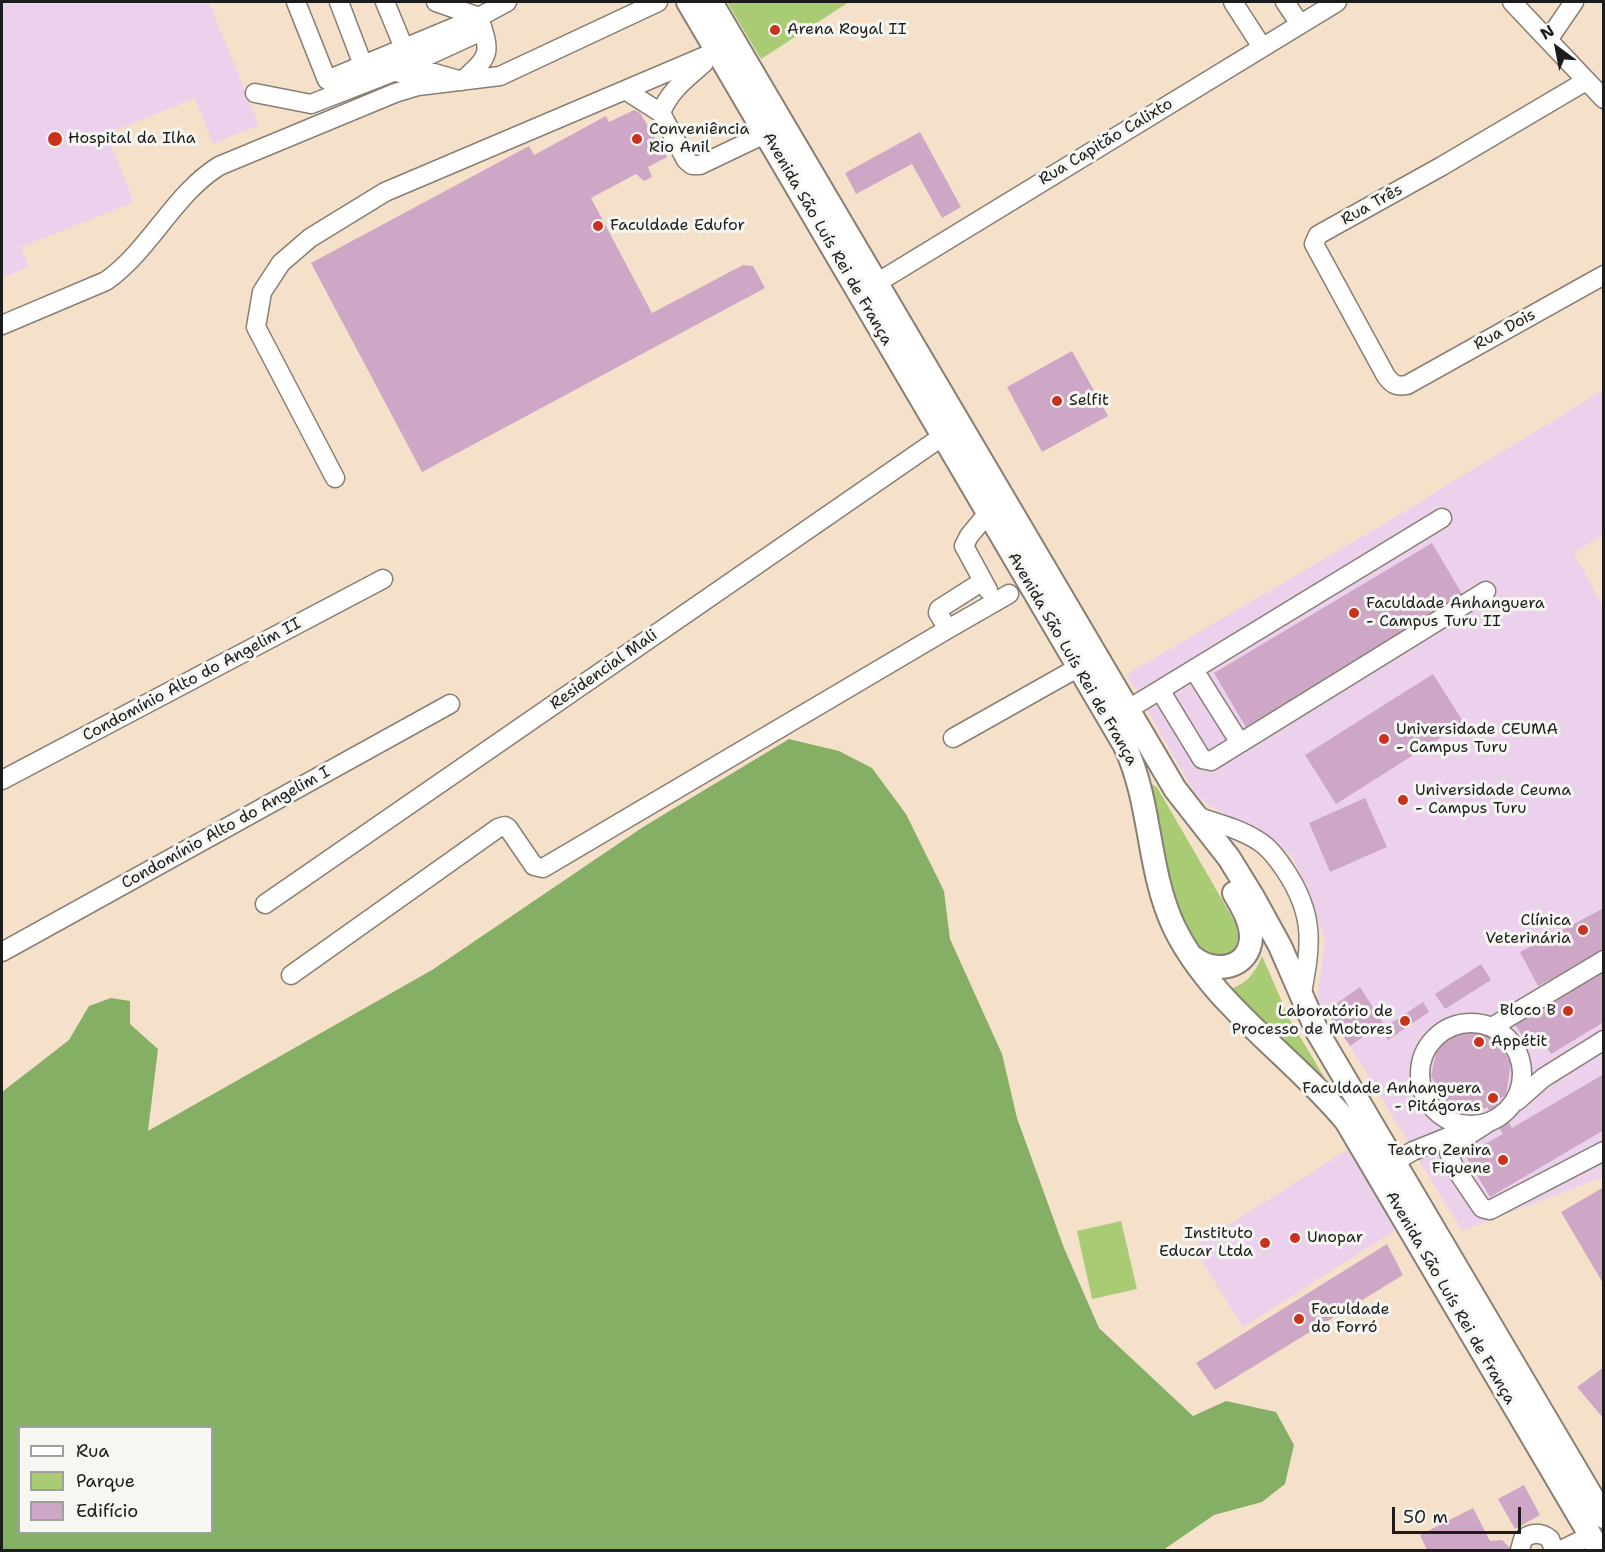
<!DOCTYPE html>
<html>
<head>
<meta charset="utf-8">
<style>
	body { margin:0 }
	#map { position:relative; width:1605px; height:1552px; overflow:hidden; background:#f5e1ca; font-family:"Shantell Sans",sans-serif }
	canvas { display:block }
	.frame { position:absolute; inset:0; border:3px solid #1c1c1c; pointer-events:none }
	.legend { position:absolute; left:18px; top:1426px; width:195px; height:108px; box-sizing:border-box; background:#f6f6f2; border:2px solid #9f9f9c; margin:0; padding:8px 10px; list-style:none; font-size:18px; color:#1c1c1c }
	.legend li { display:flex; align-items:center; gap:12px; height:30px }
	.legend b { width:30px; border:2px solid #9f9f9c }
	.north { position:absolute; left:1527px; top:18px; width:60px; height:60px; -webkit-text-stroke:4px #f6f6f2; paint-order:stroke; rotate:328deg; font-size:16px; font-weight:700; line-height:24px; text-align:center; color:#1c1c1c }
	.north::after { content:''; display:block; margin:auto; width:21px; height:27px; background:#1c1c1c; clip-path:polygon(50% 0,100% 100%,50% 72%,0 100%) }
	.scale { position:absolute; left:1392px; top:1507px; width:129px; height:27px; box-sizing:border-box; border:3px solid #1c1c1c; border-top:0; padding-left:8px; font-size:18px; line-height:21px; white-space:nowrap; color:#1c1c1c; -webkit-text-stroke:4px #f6f6f2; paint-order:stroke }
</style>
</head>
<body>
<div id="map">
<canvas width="1605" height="1552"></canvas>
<div class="frame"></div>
<ul class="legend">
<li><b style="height:8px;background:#fff"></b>Rua</li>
<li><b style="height:16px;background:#a9cb74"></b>Parque</li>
<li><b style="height:16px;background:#cea7c7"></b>Edifício</li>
</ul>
<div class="north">N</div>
<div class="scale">50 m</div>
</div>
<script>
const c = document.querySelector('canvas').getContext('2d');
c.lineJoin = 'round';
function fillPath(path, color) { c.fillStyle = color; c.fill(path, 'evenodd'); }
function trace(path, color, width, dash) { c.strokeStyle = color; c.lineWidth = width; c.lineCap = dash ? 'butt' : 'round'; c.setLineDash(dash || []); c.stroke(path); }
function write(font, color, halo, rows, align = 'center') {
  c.font = font + ' "Shantell Sans",sans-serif'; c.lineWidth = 6; c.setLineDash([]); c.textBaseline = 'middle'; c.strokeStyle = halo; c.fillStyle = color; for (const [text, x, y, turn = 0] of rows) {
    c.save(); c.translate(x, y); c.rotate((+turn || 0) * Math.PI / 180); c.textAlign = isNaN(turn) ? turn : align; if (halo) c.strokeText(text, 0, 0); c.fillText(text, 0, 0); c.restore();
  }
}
fillPath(new Path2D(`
	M2 2H209L259 125 213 144 195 98 107 134 134 202 21 247 29 267 2 278Z
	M1603 390V534L1574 553 1604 608 1603 1177 1462 1231 1350 1046 1317 999 1325 941 1310 894 1292 857 1270 837 1246 823 1210 807 1194 792 1127 674 1382 525Z
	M1347 1150 1397 1229 1243 1327 1193 1247Z`), '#ebd1eb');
fillPath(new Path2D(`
	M727 2H849L761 59Z
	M1152 784 1157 787 1236 924C1247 956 1213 970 1196 943 1166 897 1161 837 1152 784Z
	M1262 956 1290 1020 1333 1092 1226 990C1246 985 1254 975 1262 956Z
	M1121 1221 1137 1289 1092 1299 1077 1231Z`), '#a9cb74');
fillPath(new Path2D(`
	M789 739 839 751 872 768 906 814 944 891 950 939 1002 1054 1017 1118 1064 1248 1099 1328 1193 1416 1226 1401 1276 1412 1294 1445 1285 1484 1262 1502 1214 1515 1166 1548V1550H2V1092L69 1040 89 1006 111 998 130 1001V1024L158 1049 148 1131 432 970 643 827ZM20 1428H212V1532H20Z`), '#86af66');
fillPath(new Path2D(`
	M634 110 640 113 667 157 648 167 652 177 644 181 636 174 591 198 652 313 743 265 753 266 765 288 422 472 311 263 529 146 534 155 606 116 609 122Z
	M920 132 961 207 942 218 912 164 856 194 845 173Z
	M1072 351 1108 416 1042 452 1007 387Z
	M1432 543 1465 599 1247 729 1214 673Z
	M1433 674 1464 723 1336 804 1305 755Z
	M1365 798 1387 847 1330 872 1309 823Z
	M1604 908V952L1538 986 1520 952Z
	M1481 964 1491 980 1445 1009 1435 994Z
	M1604 968V1022L1551 1054 1539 1035 1527 1043 1514 1023Z
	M1360 987 1383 1023 1350 1046 1326 1011Z
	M1423 1002 1429 1012 1388 1040 1381 1030Z
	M1465 1030 1495 1038 1511 1063 1506 1095 1496 1101 1512 1128 1604 1074V1130L1490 1197 1465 1155 1503 1134 1487 1107 1477 1112 1447 1102 1431 1076 1438 1045Z
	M1604 1187V1285L1561 1212Z
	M1387 1244 1403 1275 1215 1390 1196 1363Z
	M1604 1367V1419L1577 1387Z
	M1524 1485 1540 1515 1515 1529 1498 1499Z
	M1473 1508 1490 1541 1502 1540 1512 1550H1427L1420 1535Z`), '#cea7c7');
const minor = new Path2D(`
	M296 2 327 80 479 17 507 2
	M339 2 363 65
	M385 2 404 48
	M436 2 479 17
	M1233 2 1262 47
	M1285 2 1300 24
	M1512 2 1604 99
	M1548 40 1574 2
	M704 63C687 78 669 91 661 113L686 160 692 165H700L765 134
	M399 73H434L462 81C491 55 491 54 479 17
	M1586 81 1442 166 1318 235 1314 244 1386 376C1392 384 1396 387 1407 385L1604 275
	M625 90 661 113
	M255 93 311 104 388 74 473 35 479 17
	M875 284 1337 2
	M2 325 106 281C151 249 173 195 219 166L395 93 418 86 500 76 658 2
	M335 478 256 327 262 292 281 263 310 238 385 192 717 51
	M983 581 939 609 938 613 948 629 1009 594
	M988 590 964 546 969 536 988 513
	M1194 670 1240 743
	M1160 690 1202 759 1211 761 1486 591
	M1127 710 1442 518
	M953 738 1079 667
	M2 780 383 579
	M1196 816C1216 823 1238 828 1257 840 1269 847 1277 858 1285 870 1316 916 1311 946 1301 998
	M265 904 943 436
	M2 952 450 704
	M291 975 498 828 505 826 508 828 534 866 543 868 948 629
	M1420 1074a51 51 0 1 1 102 0a51 51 0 1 1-102 0Z
	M1492 1027 1604 960
	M1517 1101 1543 1078 1604 1040
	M1486 1124 1452 1146 1449 1152 1453 1165 1482 1208 1490 1210 1604 1151
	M1394 1162 1413 1151 1463 1131
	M1520 1550 1523 1539C1532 1532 1541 1532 1550 1539L1554 1550
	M1561 1550 1590 1536`);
const major = new Path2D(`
	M688 2 1125 746C1152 804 1147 870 1174 927 1211 1004 1293 1056 1346 1121L1599 1550
	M711 2 1175 789 1229 858 1253 897 1280 946 1318 1033 1604 1517
	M1193 957C1214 975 1250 969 1251 937 1251 921 1242 907 1234 893`);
trace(minor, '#887e73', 21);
trace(major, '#887e73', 26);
trace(minor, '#fff', 18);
trace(major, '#fff', 22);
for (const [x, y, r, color] of [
	[775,30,6,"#c8321e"],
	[55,139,8,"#c8321e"],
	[637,139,6,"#c8321e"],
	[598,226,6,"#c8321e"],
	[1057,401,6,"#c8321e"],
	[1354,613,6,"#c8321e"],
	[1384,739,6,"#c8321e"],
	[1403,800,6,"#c8321e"],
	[1583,930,6,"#c8321e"],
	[1568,1011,6,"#c8321e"],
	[1405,1021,6,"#c8321e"],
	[1479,1042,6,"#c8321e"],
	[1493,1098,6,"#c8321e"],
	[1503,1160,6,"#c8321e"],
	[1295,1238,6,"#c8321e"],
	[1265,1243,6,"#c8321e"],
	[1299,1319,6,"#c8321e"]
]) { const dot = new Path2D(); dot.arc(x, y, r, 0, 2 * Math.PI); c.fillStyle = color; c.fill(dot); trace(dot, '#f6f6f2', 2); }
write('16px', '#1c1c1c', '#f6f6f2', [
	["Arena Royal II",787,30],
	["Conveniência",649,130],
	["Rio Anil",649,148],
	["Hospital da Ilha",68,139],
	["Faculdade Edufor",610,226],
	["Selfit",1069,401],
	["Faculdade Anhanguera",1366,604],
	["- Campus Turu II",1366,622],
	["Universidade CEUMA",1396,730],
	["- Campus Turu",1396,748],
	["Universidade Ceuma",1415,791],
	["- Campus Turu",1415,809],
	["Clínica",1571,921,"right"],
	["Veterinária",1571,939,"right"],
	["Bloco B",1556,1011,"right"],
	["Laboratório de",1393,1012,"right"],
	["Processo de Motores",1393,1030,"right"],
	["Appétit",1491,1042],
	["Faculdade Anhanguera",1481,1089,"right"],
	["- Pitágoras",1481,1107,"right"],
	["Teatro Zenira",1491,1151,"right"],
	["Fiquene",1491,1169,"right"],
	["Instituto",1253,1234,"right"],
	["Educar Ltda",1253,1252,"right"],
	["Unopar",1307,1238],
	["Faculdade",1311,1310],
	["do Forró",1311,1328]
], 'left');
write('16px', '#1c1c1c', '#f6f6f2', [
	["Rua Capitão Calixto",1106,142,-31],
	["Rua Três",1372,205,-29],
	["Avenida São Luís Rei de França",827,239,60],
	["Rua Dois",1505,330,-29],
	["Avenida São Luís Rei de França",1072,659,60],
	["Residencial Mali",604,670,-35],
	["Condomínio Alto do Angelim II",192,680,-28],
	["Condomínio Alto do Angelim I",226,828,-29],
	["Avenida São Luís Rei de França",1450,1298,60]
]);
</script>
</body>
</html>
